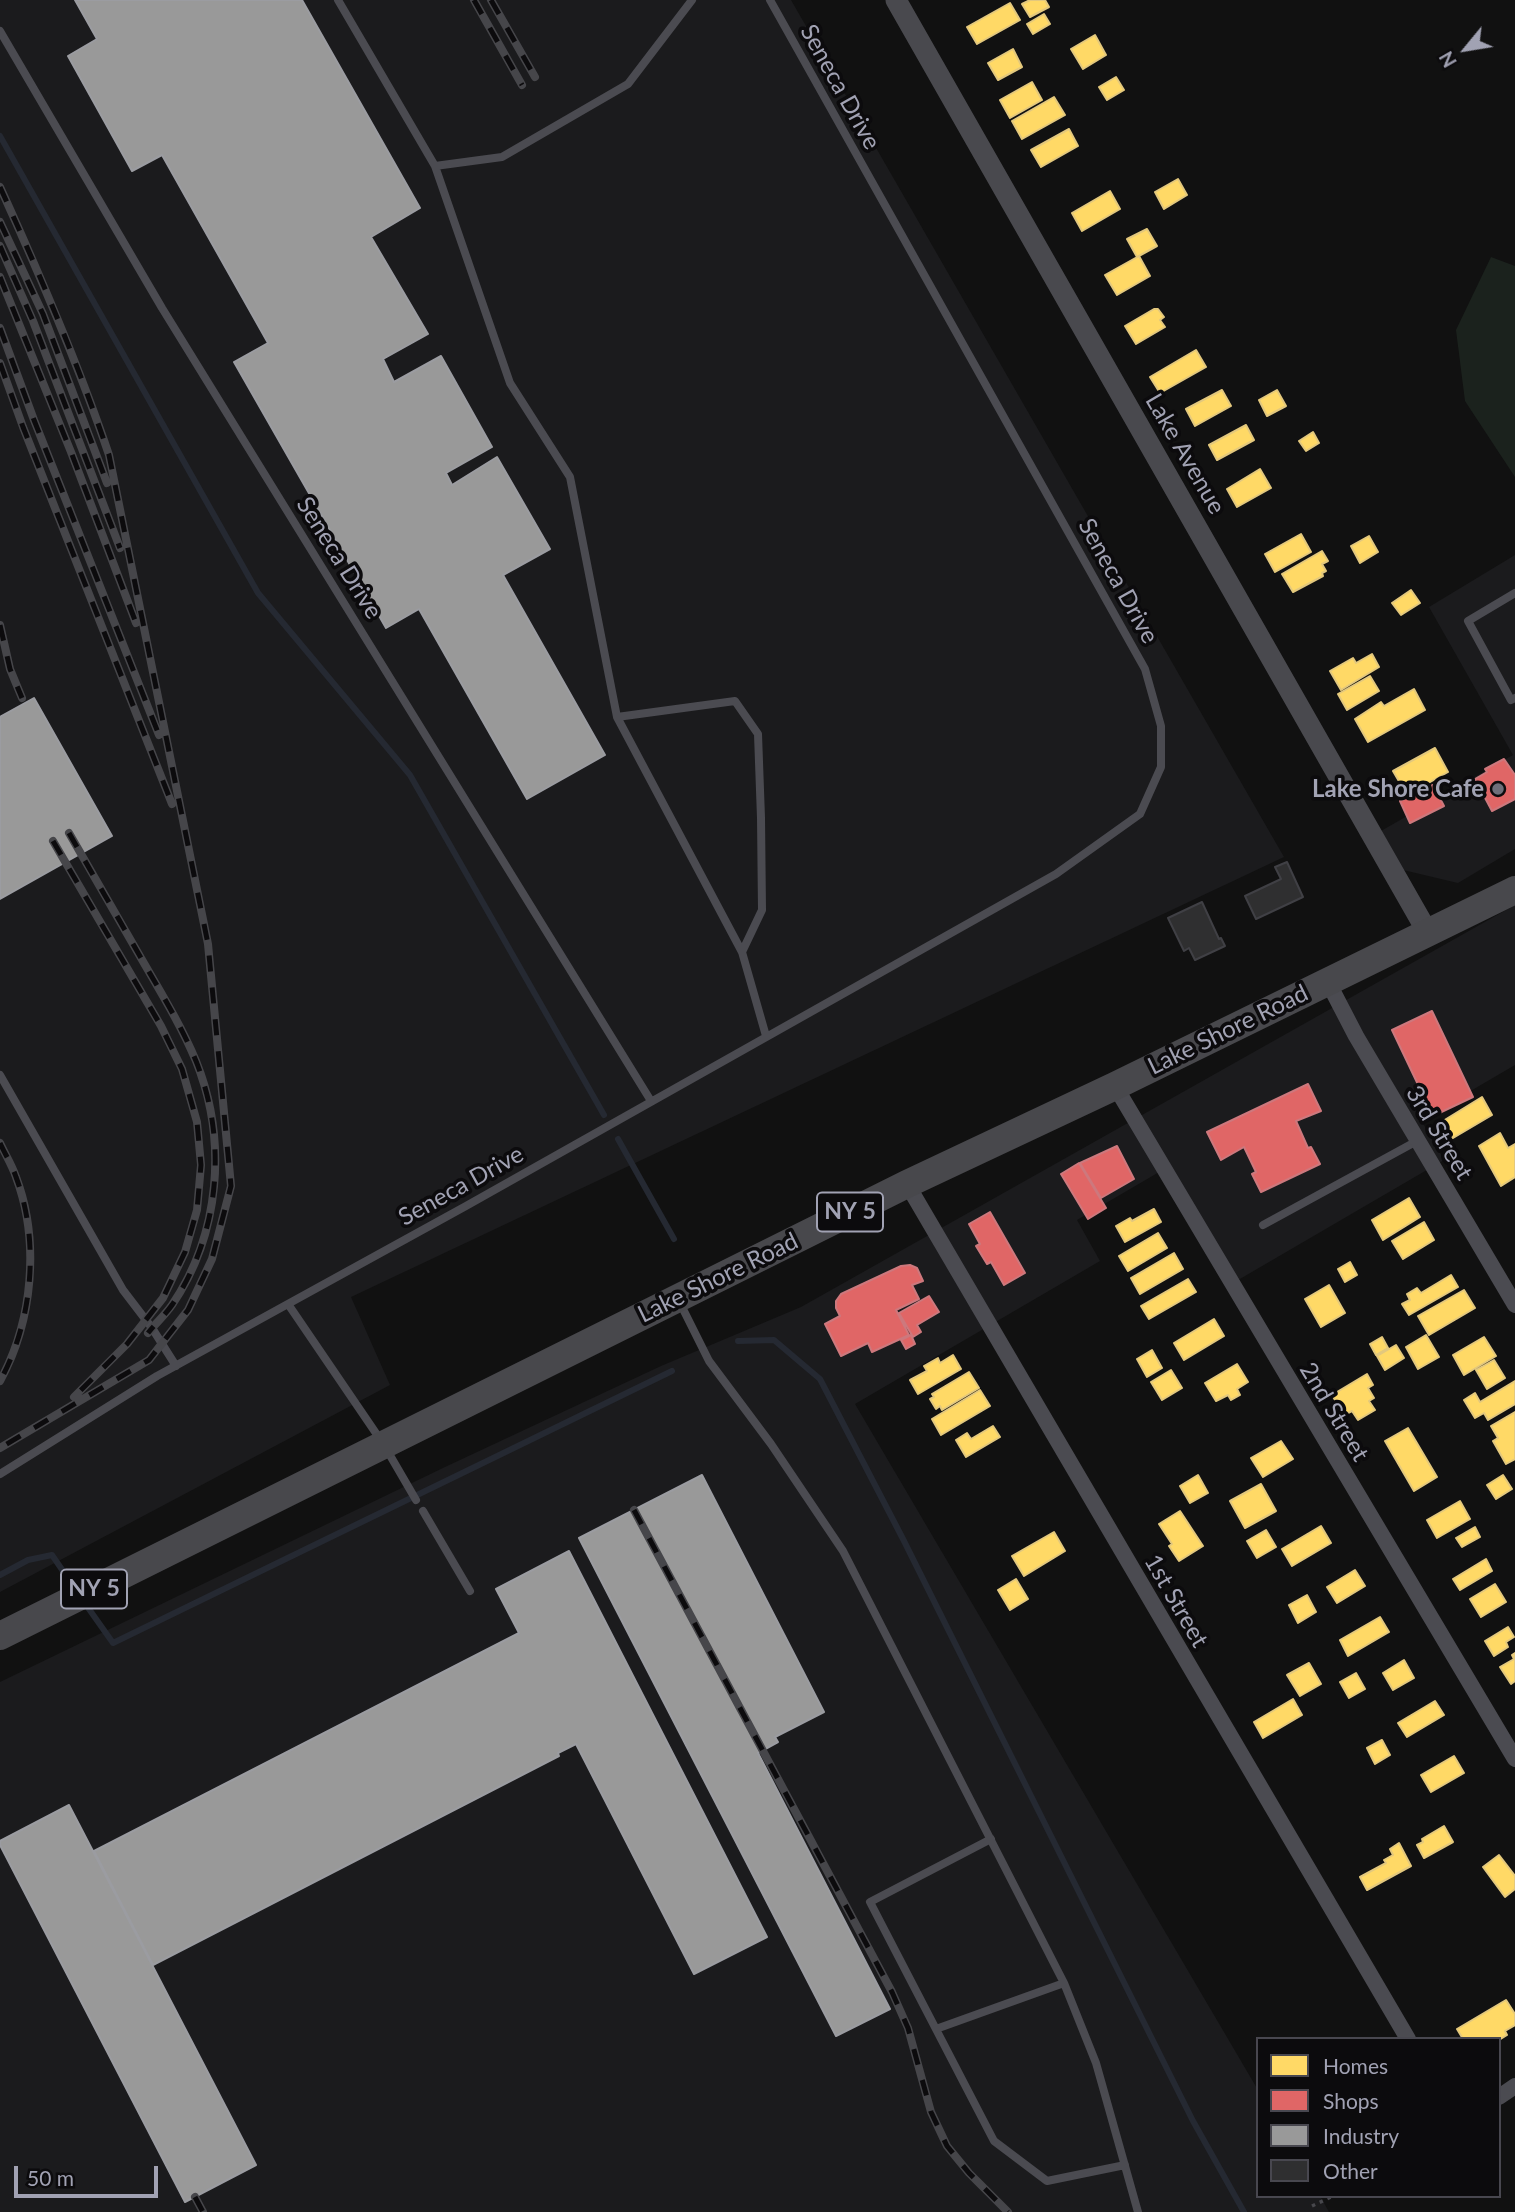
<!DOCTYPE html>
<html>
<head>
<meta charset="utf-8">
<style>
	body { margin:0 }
	#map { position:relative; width:1515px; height:2212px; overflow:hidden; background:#111; font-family:Lato,sans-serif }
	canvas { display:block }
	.legend { position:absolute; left:1256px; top:2037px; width:245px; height:161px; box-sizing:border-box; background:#0c0b0d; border:2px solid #48474f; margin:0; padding:9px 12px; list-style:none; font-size:21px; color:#a1a2b3 }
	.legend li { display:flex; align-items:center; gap:14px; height:35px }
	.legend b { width:35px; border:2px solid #48474f }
	.north { position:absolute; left:1431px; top:14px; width:70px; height:70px; -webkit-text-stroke:5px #0c0b0d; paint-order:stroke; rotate:240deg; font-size:19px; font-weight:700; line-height:28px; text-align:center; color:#a1a2b3 }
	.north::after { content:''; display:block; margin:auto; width:24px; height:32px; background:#a1a2b3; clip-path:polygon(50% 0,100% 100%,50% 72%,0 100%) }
	.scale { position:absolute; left:14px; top:2166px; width:144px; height:32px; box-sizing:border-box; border:4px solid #a1a2b3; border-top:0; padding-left:9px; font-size:21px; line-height:24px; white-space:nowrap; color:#a1a2b3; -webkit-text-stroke:5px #0c0b0d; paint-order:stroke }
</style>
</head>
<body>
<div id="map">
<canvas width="1515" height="2212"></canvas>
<ul class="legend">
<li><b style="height:19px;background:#ffd966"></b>Homes</li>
<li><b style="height:19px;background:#e06666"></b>Shops</li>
<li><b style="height:19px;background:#999"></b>Industry</li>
<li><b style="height:19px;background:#2f2f30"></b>Other</li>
</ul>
<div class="north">N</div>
<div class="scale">50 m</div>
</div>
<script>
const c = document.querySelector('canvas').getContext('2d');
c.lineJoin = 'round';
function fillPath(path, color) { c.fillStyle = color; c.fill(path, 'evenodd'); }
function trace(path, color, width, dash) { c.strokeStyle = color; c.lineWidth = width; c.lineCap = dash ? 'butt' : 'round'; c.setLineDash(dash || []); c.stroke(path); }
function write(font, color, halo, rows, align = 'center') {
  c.font = font + ' Lato,sans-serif'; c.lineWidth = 7; c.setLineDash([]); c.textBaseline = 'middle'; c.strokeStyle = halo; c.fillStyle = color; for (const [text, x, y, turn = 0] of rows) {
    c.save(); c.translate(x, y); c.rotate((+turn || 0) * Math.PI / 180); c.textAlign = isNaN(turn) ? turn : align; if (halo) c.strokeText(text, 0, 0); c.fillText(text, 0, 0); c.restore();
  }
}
fillPath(new Path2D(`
	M0 0H791L1284 857 351 1297 390 1385 0 1592Z
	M1515 555V849L1458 883 1403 870 1381 831 1513 755 1429 607Z
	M1515 905V1065L1421 1120 1444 1160 1233 1283 1166 1168 1077 1220 1100 1261 855 1404 1258 2090V2196H1320L1329 2212H0V1682L445 1467 661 1366 801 1307Z`), '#1b1b1d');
fillPath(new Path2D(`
	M1491 257 1515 266V477L1465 401 1456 330Z`), '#1b221d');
const homes = new Path2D(`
	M1030 0H1045L1049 7 1030 17 1022 4Z
	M1010 3 1020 20 977 44 967 27Z
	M1044 14 1050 24 1033 34 1027 24Z
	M1095 35 1106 55 1083 69 1071 49Z
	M1013 49 1022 67 998 80 988 63Z
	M1116 77 1124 90 1107 100 1099 87Z
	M1032 82 1042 100 1010 118 1000 100Z
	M1054 97 1065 115 1022 139 1012 121Z
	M1069 129 1078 146 1041 167 1031 150Z
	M1178 179 1187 195 1164 209 1155 192Z
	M1110 191 1120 209 1082 231 1072 213Z
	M1147 229 1157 246 1137 257 1127 239Z
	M1139 256 1150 276 1117 295 1105 275Z
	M1154 309H1158L1164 317 1160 320 1165 327 1136 344 1125 326Z
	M1196 350 1206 367 1160 393 1150 377Z
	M1222 390 1231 406 1195 426 1186 409Z
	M1277 390 1286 406 1267 416 1259 400Z
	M1246 425 1254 440 1217 460 1209 445Z
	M1313 432 1319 443 1306 451 1299 441Z
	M1260 469 1271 488 1237 507 1227 489Z
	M1301 534 1311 552 1275 572 1265 554Z
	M1369 536 1378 552 1360 563 1351 546Z
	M1322 551 1328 561 1322 564 1326 571 1322 573 1323 576 1293 592 1282 574Z
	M1411 590 1420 603 1401 615 1392 603Z
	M1372 654 1379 667 1341 690 1330 671 1353 658 1356 663Z
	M1370 676 1379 691 1347 710 1338 694Z
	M1414 689 1425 710 1368 742 1355 719 1381 702 1384 706Z
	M1435 748 1448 772 1407 795 1393 771Z
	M1482 1097 1492 1115 1453 1138 1443 1121Z
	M1500 1133 1508 1148 1515 1144V1177L1501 1186 1479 1146Z
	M1409 1198 1420 1217 1383 1240 1372 1220Z
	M1154 1209 1161 1222 1125 1242 1116 1226 1130 1218 1132 1221Z
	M1424 1222 1434 1240 1403 1259 1392 1241Z
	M1158 1233 1167 1248 1128 1271 1119 1256Z
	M1174 1253 1183 1269 1140 1294 1131 1278Z
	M1350 1262 1357 1275 1345 1282 1338 1269Z
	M1451 1275 1458 1287 1409 1315 1402 1304 1410 1300 1407 1294 1417 1288 1421 1293Z
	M1188 1279 1196 1292 1149 1319 1141 1306Z
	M1329 1285 1345 1313 1321 1327 1305 1299Z
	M1464 1290 1475 1308 1429 1335 1418 1316Z
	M1214 1319 1224 1336 1184 1360 1174 1343Z
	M1426 1335 1439 1357 1418 1369 1406 1347Z
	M1382 1337 1388 1348 1376 1355 1370 1344Z
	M1484 1337 1496 1356 1464 1375 1453 1355Z
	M1396 1345 1404 1358 1385 1370 1377 1356Z
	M1152 1350 1162 1368 1147 1377 1137 1359Z
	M953 1355 961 1369 918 1394 910 1380 927 1371 924 1366 938 1358 940 1363Z
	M1494 1360 1505 1378 1487 1389 1476 1370Z
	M1237 1364 1248 1382 1237 1389 1240 1395 1231 1400 1228 1395 1216 1401 1205 1383Z
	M1171 1370 1182 1388 1162 1400 1151 1382Z
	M969 1372 979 1388 942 1410 940 1406 936 1409 930 1399 934 1397 932 1394Z
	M1367 1374 1373 1385 1368 1388 1374 1398 1369 1401 1375 1410 1358 1420 1352 1411 1344 1415 1332 1395Z
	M1515 1381V1404L1488 1420 1484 1413 1475 1418 1464 1400 1475 1393 1480 1402Z
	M980 1390 990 1406 941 1435 932 1419Z
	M1515 1412V1459L1506 1464 1493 1441 1498 1438 1491 1426Z
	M993 1426 1000 1437 966 1457 956 1440 967 1433 971 1439Z
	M1408 1428 1437 1477 1414 1491 1385 1441Z
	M1281 1441 1293 1459 1263 1477 1251 1458Z
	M1198 1475 1208 1493 1190 1503 1180 1486Z
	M1503 1475 1512 1489 1496 1499 1487 1485Z
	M1261 1484 1276 1511 1245 1528 1230 1501Z
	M1460 1501 1470 1519 1437 1538 1427 1520Z
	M1180 1511 1203 1546 1179 1561 1169 1546 1172 1544 1159 1524Z
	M1321 1526 1331 1543 1292 1566 1282 1549Z
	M1475 1527 1480 1537 1462 1547 1456 1538Z
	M1266 1530 1276 1547 1257 1558 1247 1541Z
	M1054 1532 1065 1551 1024 1576 1012 1556Z
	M1486 1559 1492 1571 1460 1590 1453 1579Z
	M1355 1570 1365 1586 1337 1603 1327 1587Z
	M1016 1579 1028 1599 1010 1610 998 1590Z
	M1495 1584 1506 1602 1481 1617 1470 1599Z
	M1307 1595 1316 1612 1298 1623 1289 1605Z
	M1380 1617 1389 1632 1348 1656 1340 1640Z
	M1508 1627 1514 1637 1506 1642 1508 1647 1494 1656 1485 1641Z
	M1515 1653V1681L1511 1684 1500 1667 1514 1659 1512 1655Z
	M1404 1660 1414 1678 1393 1690 1383 1673Z
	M1309 1663 1321 1684 1300 1696 1287 1675Z
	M1356 1673 1365 1689 1349 1698 1340 1682Z
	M1293 1699 1302 1715 1263 1738 1254 1722Z
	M1435 1701 1444 1715 1407 1737 1398 1723Z
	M1382 1740 1390 1755 1375 1764 1367 1748Z
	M1454 1756 1464 1773 1431 1792 1421 1775Z
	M1444 1826 1453 1842 1424 1858 1417 1845 1423 1842 1422 1839Z
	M1399 1843 1411 1866 1367 1890 1360 1877 1386 1863 1384 1860 1393 1855 1390 1849Z
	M1499 1855 1515 1876V1889L1505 1897 1483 1867Z
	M1506 2000 1515 2014V2025L1505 2031 1507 2035 1499 2040 1463 2039 1457 2029Z`);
fillPath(homes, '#ffd966');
trace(homes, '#e3c87d', 2);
const shops = new Path2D(`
	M1504 759 1515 775V799L1492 811 1475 779 1487 772 1485 769Z
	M1433 785 1444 806 1410 823 1400 801Z
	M1432 1011 1473 1097 1433 1116 1392 1030Z
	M1308 1084 1321 1111 1296 1121 1308 1148 1311 1147 1320 1164 1261 1192 1252 1174 1256 1172 1244 1147 1221 1160 1207 1132Z
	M1117 1146 1134 1179 1101 1198 1080 1163Z
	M1079 1163 1106 1208 1088 1219 1061 1174Z
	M990 1212 1025 1273 1004 1285 991 1262 987 1264 976 1246 980 1244 969 1224Z
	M910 1265 917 1268 923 1281 912 1285 919 1299 896 1310 909 1335 872 1352 868 1343 841 1356 825 1324 840 1316 836 1308V1301L841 1294 901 1266Z
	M929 1296 939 1312 917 1325 921 1332 913 1337 899 1313Z
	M911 1335 915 1344 906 1349 901 1340Z`);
fillPath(shops, '#e06666');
trace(shops, '#cd787d', 2);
const industry = new Path2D(`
	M75 0H302L420 208 371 237 428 334 383 359 394 382 441 356 492 447 446 473 452 485 497 457 550 549 503 575 605 755 527 799 419 609 386 628 234 362 268 343 162 155 132 171 68 56 97 39Z
	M34 698 112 836 0 899V717Z
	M702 1475 824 1712 775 1737 778 1742 758 1753 890 2009 836 2036 579 1538Z
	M569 1551 767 1937 694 1974 576 1744 558 1753 559 1756 153 1965 94 1851 519 1633 496 1589Z
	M69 1805 256 2165 185 2202 0 1845V1841Z`);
fillPath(industry, '#999');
trace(industry, '#9b9ca1', 2);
trace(new Path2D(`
	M0 136 258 593 410 775 604 1115
	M618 1139 674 1239
	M738 1341 774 1340 820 1379 903 1539 1193 2121 1244 2212
	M0 1575 28 1560 52 1555 76 1590
	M84 1602 113 1643 672 1371`), '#252932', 6);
const building = new Path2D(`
	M1287 862 1303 897 1256 919 1245 896 1281 879 1275 867Z
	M1202 902 1219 939 1221 938 1225 946 1195 960 1189 948 1184 951 1168 918Z`);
fillPath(building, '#2f2f30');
trace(building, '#404045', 2);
trace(new Path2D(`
	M1312 2206 1333 2196`), '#47474c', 3.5, [3.5, 5]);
trace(new Path2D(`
	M338 0 435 166 510 383 570 477 617 717 742 952 766 1036
	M0 31 162 308 651 1101
	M435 166 502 157 628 84 692 0
	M1515 593 1468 621 1511 700 1515 698
	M617 717 735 701 758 734 761 818 762 910 742 952
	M0 1075 123 1290 152 1328 176 1366
	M1263 1225 1417 1141
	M679 1301 709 1361 771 1444 843 1551 1064 1983 1096 2063 1138 2212
	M288 1304 384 1445 416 1500
	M0 1474 157 1376 466 1206 1056 874 1140 814 1161 767V726L1145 669 770 0
	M423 1511 470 1591
	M991 1839 870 1902 994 2141 1047 2181 1125 2165
	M936 2029 1064 1983`), '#4b4b51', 8);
trace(new Path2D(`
	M1328 982 1356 1036 1515 1305
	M1115 1086 1515 1759
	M907 1184 1408 2039
	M1499 2097 1515 2086`), '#4b4b51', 16);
trace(new Path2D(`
	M896 0 1428 933`), '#49494e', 21);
trace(new Path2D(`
	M0 1636 907 1184 1115 1086 1515 890`), '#48484c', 28);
const rail = new Path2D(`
	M474 0 522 85
	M491 0 535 77
	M0 187C40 275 78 363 109 455L208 944 231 1186 212 1259 188 1310 149 1360 0 1448
	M0 222 43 314 107 483
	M0 246 33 321 120 548
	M0 277 71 452 136 623
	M0 328 34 420 159 735
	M0 363 23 427 172 804
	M0 625 10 669 22 698
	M69 833C93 875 117 916 141 958 160 991 181 1025 196 1061 228 1141 220 1234 172 1305 165 1315 155 1324 148 1333
	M53 841 161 1026 182 1069 197 1122 201 1165 197 1210 185 1252 163 1298 127 1344 74 1397
	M0 1143C5 1154 12 1165 16 1177 40 1241 33 1321 0 1381
	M634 1510 892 1992 908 2028 931 2112 947 2146 969 2173 1008 2212
	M195 2197 203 2212`);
trace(rail, '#46464a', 8);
trace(rail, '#0c0b0d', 5, [16]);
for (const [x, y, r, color] of [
	[1498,789,7,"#6f6f7a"]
]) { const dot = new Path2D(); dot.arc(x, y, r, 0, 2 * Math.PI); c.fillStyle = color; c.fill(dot); trace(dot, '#0c0b0d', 2.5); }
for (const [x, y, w] of [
	[850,1212,66],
	[94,1589,66]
]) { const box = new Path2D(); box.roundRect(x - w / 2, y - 19.5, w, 39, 5); c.fillStyle = '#0c0b0d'; c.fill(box); trace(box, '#a1a2b3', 2); }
write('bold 23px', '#a1a2b3', null, [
	["NY 5",850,1212],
	["NY 5",94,1589]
]);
write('24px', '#a1a2b3', '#0c0b0d', [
	["Seneca Drive",840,87,61],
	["Lake Avenue",1185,454,60],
	["Seneca Drive",339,558,58],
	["Seneca Drive",1118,581,61],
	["Lake Shore Road",1228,1030,-26],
	["3rd Street",1439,1133,59],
	["Seneca Drive",461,1186,-29],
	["Lake Shore Road",718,1278,-26],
	["2nd Street",1334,1412,59],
	["1st Street",1176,1601,60]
]);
write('bold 24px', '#a1a2b3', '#0c0b0d', [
	["Lake Shore Cafe",1484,789]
], 'right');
</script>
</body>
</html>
